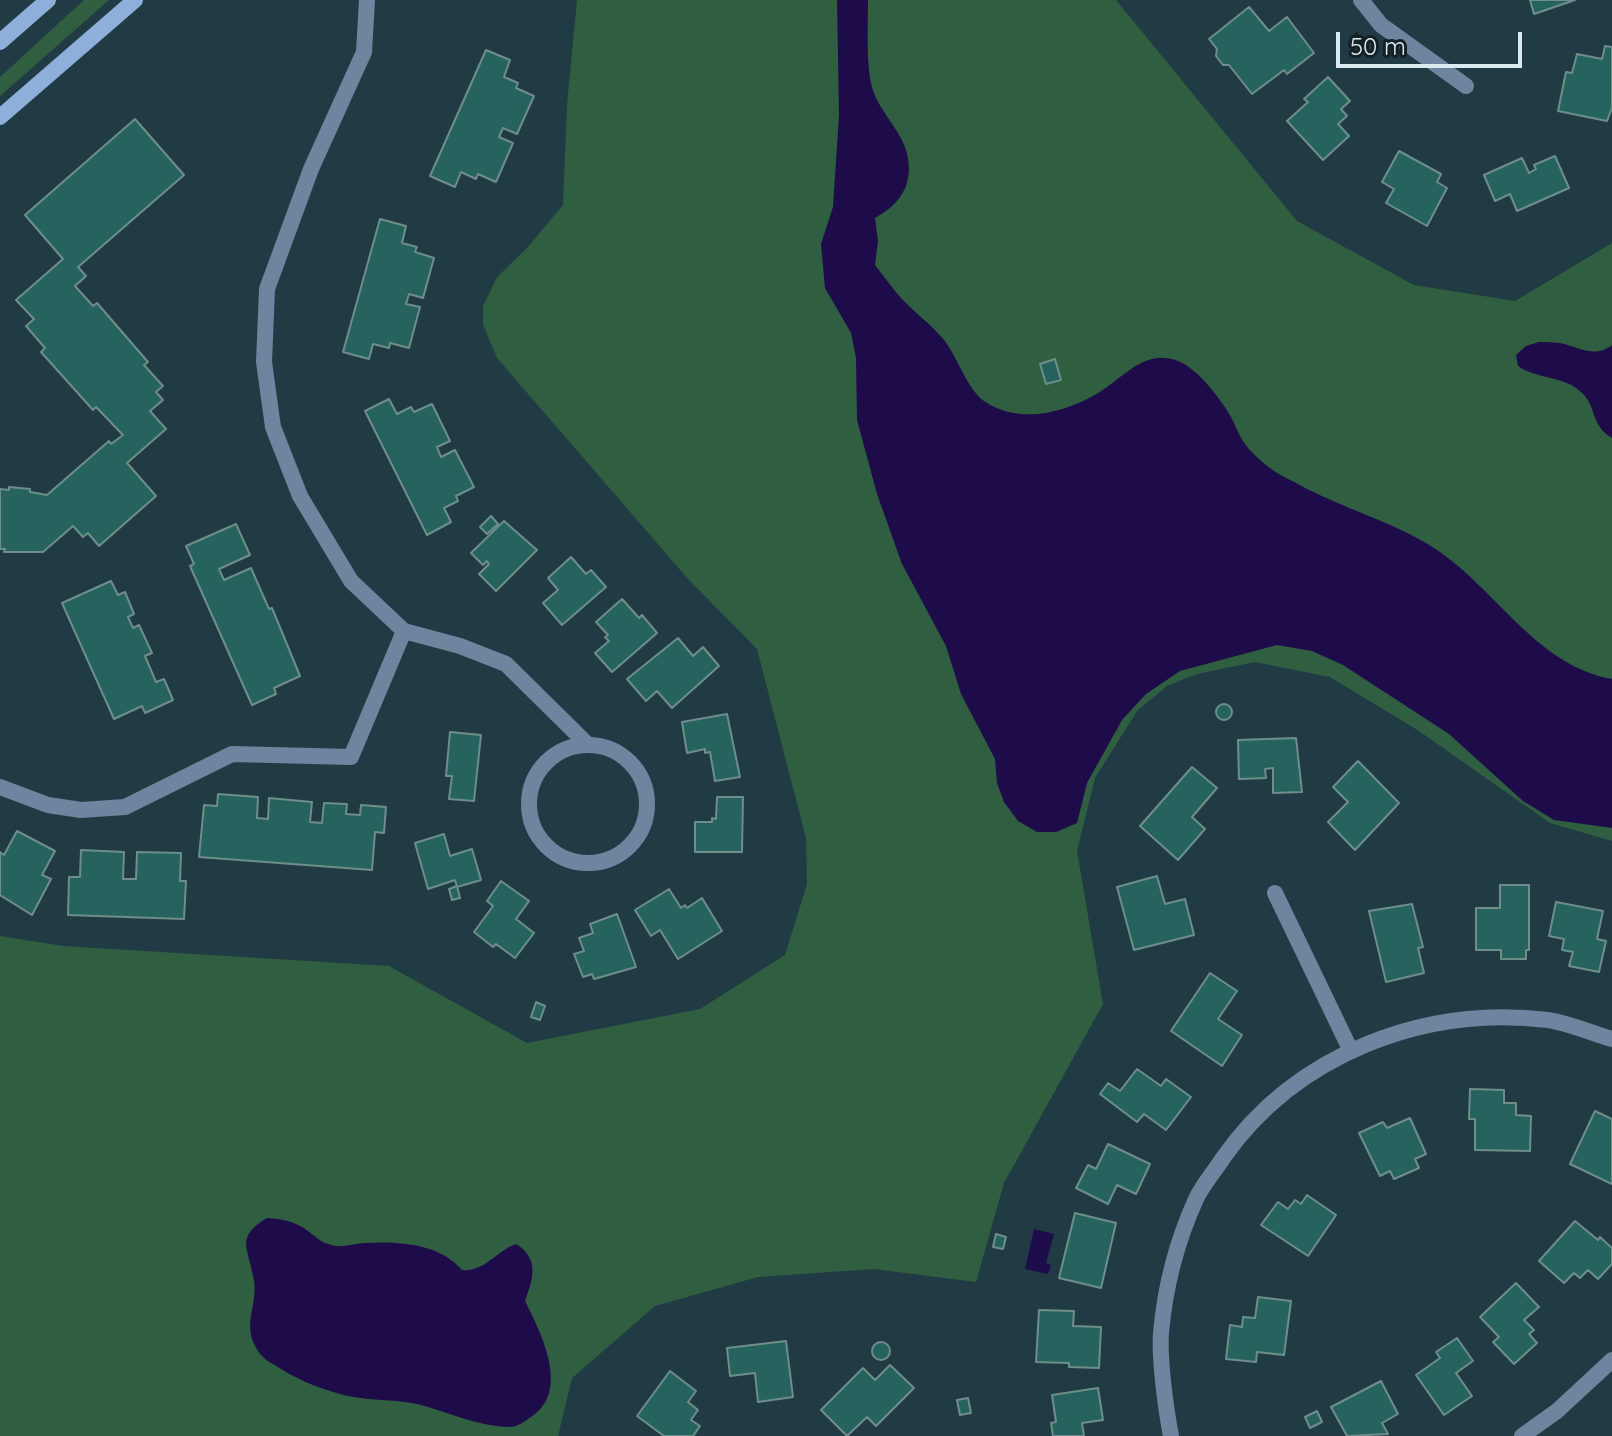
<!DOCTYPE html>
<html>
<head>
<meta charset="utf-8">
<style>
	body { margin:0 }
	#map { position:relative; width:1612px; height:1436px; overflow:hidden; background:#213b44; font-family:Quicksand,sans-serif }
	canvas { display:block }
	.scale { position:absolute; left:1336px; top:32px; width:186px; height:36px; box-sizing:border-box; border:4px solid #dbeaf0; border-top:0; padding-left:10px; font-size:24px; line-height:28px; white-space:nowrap; color:#dbeaf0; -webkit-text-stroke:6px #152024; paint-order:stroke }
</style>
</head>
<body>
<div id="map">
<canvas width="1612" height="1436"></canvas>
<div class="scale">50 m</div>
</div>
<script>
const c = document.querySelector('canvas').getContext('2d');
c.lineJoin = 'round';
function fillPath(path, color) { c.fillStyle = color; c.fill(path, 'evenodd'); }
function trace(path, color, width, dash) { c.strokeStyle = color; c.lineWidth = width; c.lineCap = dash ? 'butt' : 'round'; c.setLineDash(dash || []); c.stroke(path); }
fillPath(new Path2D(`
	M84 0H109L0 96V77Z
	M577 0H1116L1297 221 1414 285 1515 301 1612 243V841L1550 823 1419 731 1330 677 1255 662 1197 674 1167 686 1137 711 1095 778 1077 851 1103 1004 1004 1183 976 1282 874 1269 758 1277 655 1306 572 1378 558 1436H0V936L63 946 389 966 527 1043 700 1009 785 955 807 884 806 838 757 649 688 579 497 358 483 324V306L497 277 526 249 563 205 567 105Z`), '#305e41');
fillPath(new Path2D(`
	M837 0H868C868 24 866 65 872 87 878 109 897 126 905 147 916 180 903 203 875 218L878 241 875 265C884 276 892 288 901 298 915 313 932 325 945 341 957 357 968 390 984 401 1018 425 1065 413 1098 393 1124 378 1144 348 1178 361 1197 368 1221 399 1231 417 1236 426 1239 436 1245 444 1250 451 1259 459 1266 465 1275 473 1287 478 1298 484 1341 508 1392 521 1434 548 1496 588 1535 665 1612 679V828L1554 820 1523 801 1449 734 1343 665 1312 651 1277 645 1180 671 1146 694 1122 720 1087 783 1077 823 1056 832H1037L1018 821 1004 802 997 783 995 759 961 694 946 646 902 564 877 494 857 420 856 358 851 333 825 288 821 244 833 207 839 115Z
	M1539 342C1546 342 1553 342 1560 343 1579 347 1594 359 1612 345V438C1590 425 1597 406 1581 392 1565 376 1536 379 1518 366L1516 355 1526 346Z
	M267 1218C283 1219 294 1221 308 1231 314 1235 320 1242 328 1244 341 1249 351 1244 364 1243 398 1241 439 1243 462 1270 485 1272 496 1251 516 1244 540 1259 533 1279 525 1301 541 1333 571 1391 531 1417 524 1422 517 1427 509 1427 477 1426 451 1413 421 1405 397 1399 372 1401 348 1396 324 1390 302 1382 281 1369 274 1364 266 1361 261 1355 239 1326 258 1310 254 1280 249 1248 234 1238 267 1218Z
	M1034 1229 1054 1234 1046 1263 1051 1265 1048 1274 1025 1269Z`), '#1d0c49');
const building = new Path2D(`
	M1530 0H1575L1534 14Z
	M1249 7 1269 31 1287 17 1314 53 1287 74 1284 70 1252 94 1229 65H1223L1216 56 1217 49 1209 39Z
	M1605 46 1612 47V108L1607 121 1558 111 1566 72 1572 73 1577 54 1602 59Z
	M486 50 510 60 504 77 518 83 516 88 534 96 517 134 503 128 499 137 513 143 496 182 478 174 476 179 461 172 455 187 430 176Z
	M1328 77 1350 101 1341 109 1347 116 1338 124 1349 136 1323 160 1287 121 1308 102 1304 99Z
	M135 119 184 175 78 267 86 276 75 286 93 306 97 303 148 362 144 365 163 386 156 392 163 400 150 411 166 429 127 463 156 496 99 546 88 533 83 537 73 526 43 552H4L5 549H0V489L9 490V487L30 489V492L47 495 109 441 111 444 123 435 96 407 93 410 41 352 45 348 26 326 34 319 16 300 63 259 25 215Z
	M1399 151 1441 174 1437 182 1447 188 1427 226 1386 203 1394 189 1382 182Z
	M1555 156 1569 188 1517 211 1510 194 1495 201 1484 175 1522 158 1529 173 1536 169 1534 165Z
	M380 219 406 226 402 243 417 247 415 252 434 258 423 298 409 294 406 304 420 307 409 348 390 343 389 348 373 344 369 359 343 352Z
	M1055 359 1061 380 1046 384 1040 364Z
	M389 399 397 414 411 407 414 412 432 404 450 441 437 447 441 457 455 450 474 487 456 496 458 501 444 508 451 522 427 535 365 411Z
	M491 516 498 524 487 534 480 527Z
	M504 521 537 550 496 591 479 574 489 564 487 561 483 565 471 553Z
	M236 524 250 555 219 569 224 580 251 568 269 609 272 608 300 676 274 688 276 694 252 705 190 566 194 564 186 546Z
	M571 557 586 574 591 570 606 587 562 625 543 603 558 590 548 578Z
	M111 581 118 595 125 592 134 614 128 617 133 628 139 625 152 653 145 656 156 682 164 679 173 700 145 713 142 706 114 719 62 603Z
	M622 599 639 618 642 615 657 633 612 672 595 653 609 641 605 637 608 635 596 622Z
	M678 638 693 656 703 647 719 666 672 708 657 691 646 701 627 679Z
	M1216 712a8 8 0 1 1 16 0a8 8 0 1 1-16 0Z
	M727 714 740 777 715 781 710 752 705 753V749L687 753 682 722Z
	M450 732 481 735 474 801 449 799 452 776H446Z
	M1296 738 1302 792 1273 793V768L1265 769 1266 778 1239 779 1238 740Z
	M1358 761 1399 803 1355 850 1328 822 1348 802 1333 787Z
	M1192 767 1217 788 1192 817 1205 829 1178 860 1140 826Z
	M218 794 258 797 257 818 268 819 269 798 312 802 310 822 322 823 324 803 347 804 346 814 360 815 361 805 386 807 384 833 375 832 372 870 199 857 204 805 217 806Z
	M717 797H743L742 852H695V822H712V818L716 819Z
	M17 831 55 851 42 875 51 879 32 915 0 895V852L4 855Z
	M444 834 450 856 472 849 481 880 457 887 455 880 428 889 415 843Z
	M81 850 124 852 123 879H136L137 852 181 853 180 881H186L184 919 68 915 69 877H80Z
	M1157 876 1165 904 1185 899 1194 935 1134 950 1117 887Z
	M501 881 529 901 516 919 534 933 515 958 496 944 493 947 474 932 493 906 487 901Z
	M1500 885H1529V950H1526V959H1501V950H1476V908H1500Z
	M457 886 460 898 452 900 449 889Z
	M669 889 681 908 685 905 687 908 702 898 722 931 678 959 660 930 651 936 635 910Z
	M1556 902 1603 911 1597 939 1606 941 1599 972 1569 966 1573 952 1562 950 1564 939 1549 936Z
	M1412 904 1423 947 1418 948 1424 973 1386 982 1369 911Z
	M617 914 636 967 594 979 592 974 583 977 574 954 584 951 579 938 593 933 590 924Z
	M1210 973 1237 991 1218 1019 1242 1035 1222 1066 1171 1031Z
	M536 1002 545 1006 540 1020 531 1017Z
	M1137 1069 1161 1086 1166 1079 1191 1097 1166 1130 1144 1114 1137 1122 1100 1094 1108 1083 1120 1091Z
	M1470 1089 1504 1090V1103H1516V1115L1531 1116 1530 1151 1475 1150V1119H1469Z
	M1595 1111 1612 1119V1184L1570 1164Z
	M1410 1118 1426 1154 1415 1159 1419 1168 1394 1179 1390 1171 1380 1176 1359 1133 1383 1122 1387 1128Z
	M1108 1144 1150 1164 1136 1194 1117 1185 1108 1204 1076 1188 1088 1165 1096 1169Z
	M1307 1195 1336 1215 1308 1256 1261 1225 1278 1202 1288 1209 1295 1200 1301 1204Z
	M1075 1213 1116 1223 1101 1288 1059 1278Z
	M1575 1221 1598 1240 1600 1237 1612 1248V1264L1598 1279 1588 1270 1580 1278 1574 1273 1564 1283 1539 1261Z
	M996 1234 1006 1237 1003 1249 993 1247Z
	M1516 1283 1539 1307 1524 1320 1534 1330 1529 1334 1537 1343 1514 1364 1493 1342 1499 1337 1480 1317Z
	M1258 1297 1291 1301 1284 1355 1257 1352 1256 1362 1226 1359 1230 1325 1242 1327 1243 1317 1255 1318Z
	M1039 1310 1074 1311 1073 1326 1101 1327 1099 1368 1069 1367V1363L1036 1362Z
	M1457 1338 1473 1361 1456 1373 1472 1396 1444 1415 1416 1375 1440 1358 1436 1352Z
	M786 1341 793 1397 758 1402 755 1373 730 1376 727 1348Z
	M872 1351a9 9 0 1 1 18 0a9 9 0 1 1-18 0Z
	M890 1365 914 1388 876 1426 867 1417 847 1436 821 1410 863 1368 875 1380Z
	M670 1371 696 1391 688 1402 698 1410 691 1420 700 1426 693 1436H664L637 1416Z
	M1381 1381 1398 1414 1382 1423 1388 1434 1347 1436 1331 1407Z
	M1098 1388 1103 1420 1082 1423 1084 1436H1053L1051 1423 1056 1422 1052 1395Z
	M968 1398 971 1413 960 1415 957 1400Z
	M1317 1411 1322 1422 1310 1428 1305 1417Z`);
fillPath(building, '#26635e');
trace(building, '#6e8e8a', 2);
trace(new Path2D(`
	M367 0 364 52 311 169 267 289 264 362 273 427 300 496 351 581 404 631 460 646 506 664 587 744
	M1361 0 1381 25 1466 86
	M529 804a59 59 0 1 1 118 0a59 59 0 1 1-118 0Z
	M0 787 48 805 81 810 125 807 232 754 351 757 404 631
	M1275 893 1350 1049
	M1171 1436C1166 1410 1159 1359 1161 1333 1165 1287 1177 1241 1196 1199 1203 1184 1215 1171 1223 1158 1296 1054 1424 1005 1548 1020 1569 1023 1591 1033 1612 1039
	M1522 1436 1557 1411 1612 1360`), '#6f849e', 16);
trace(new Path2D(`
	M0 42 48 0
	M0 117 135 0`), '#8eafd9', 16);
</script>
</body>
</html>
